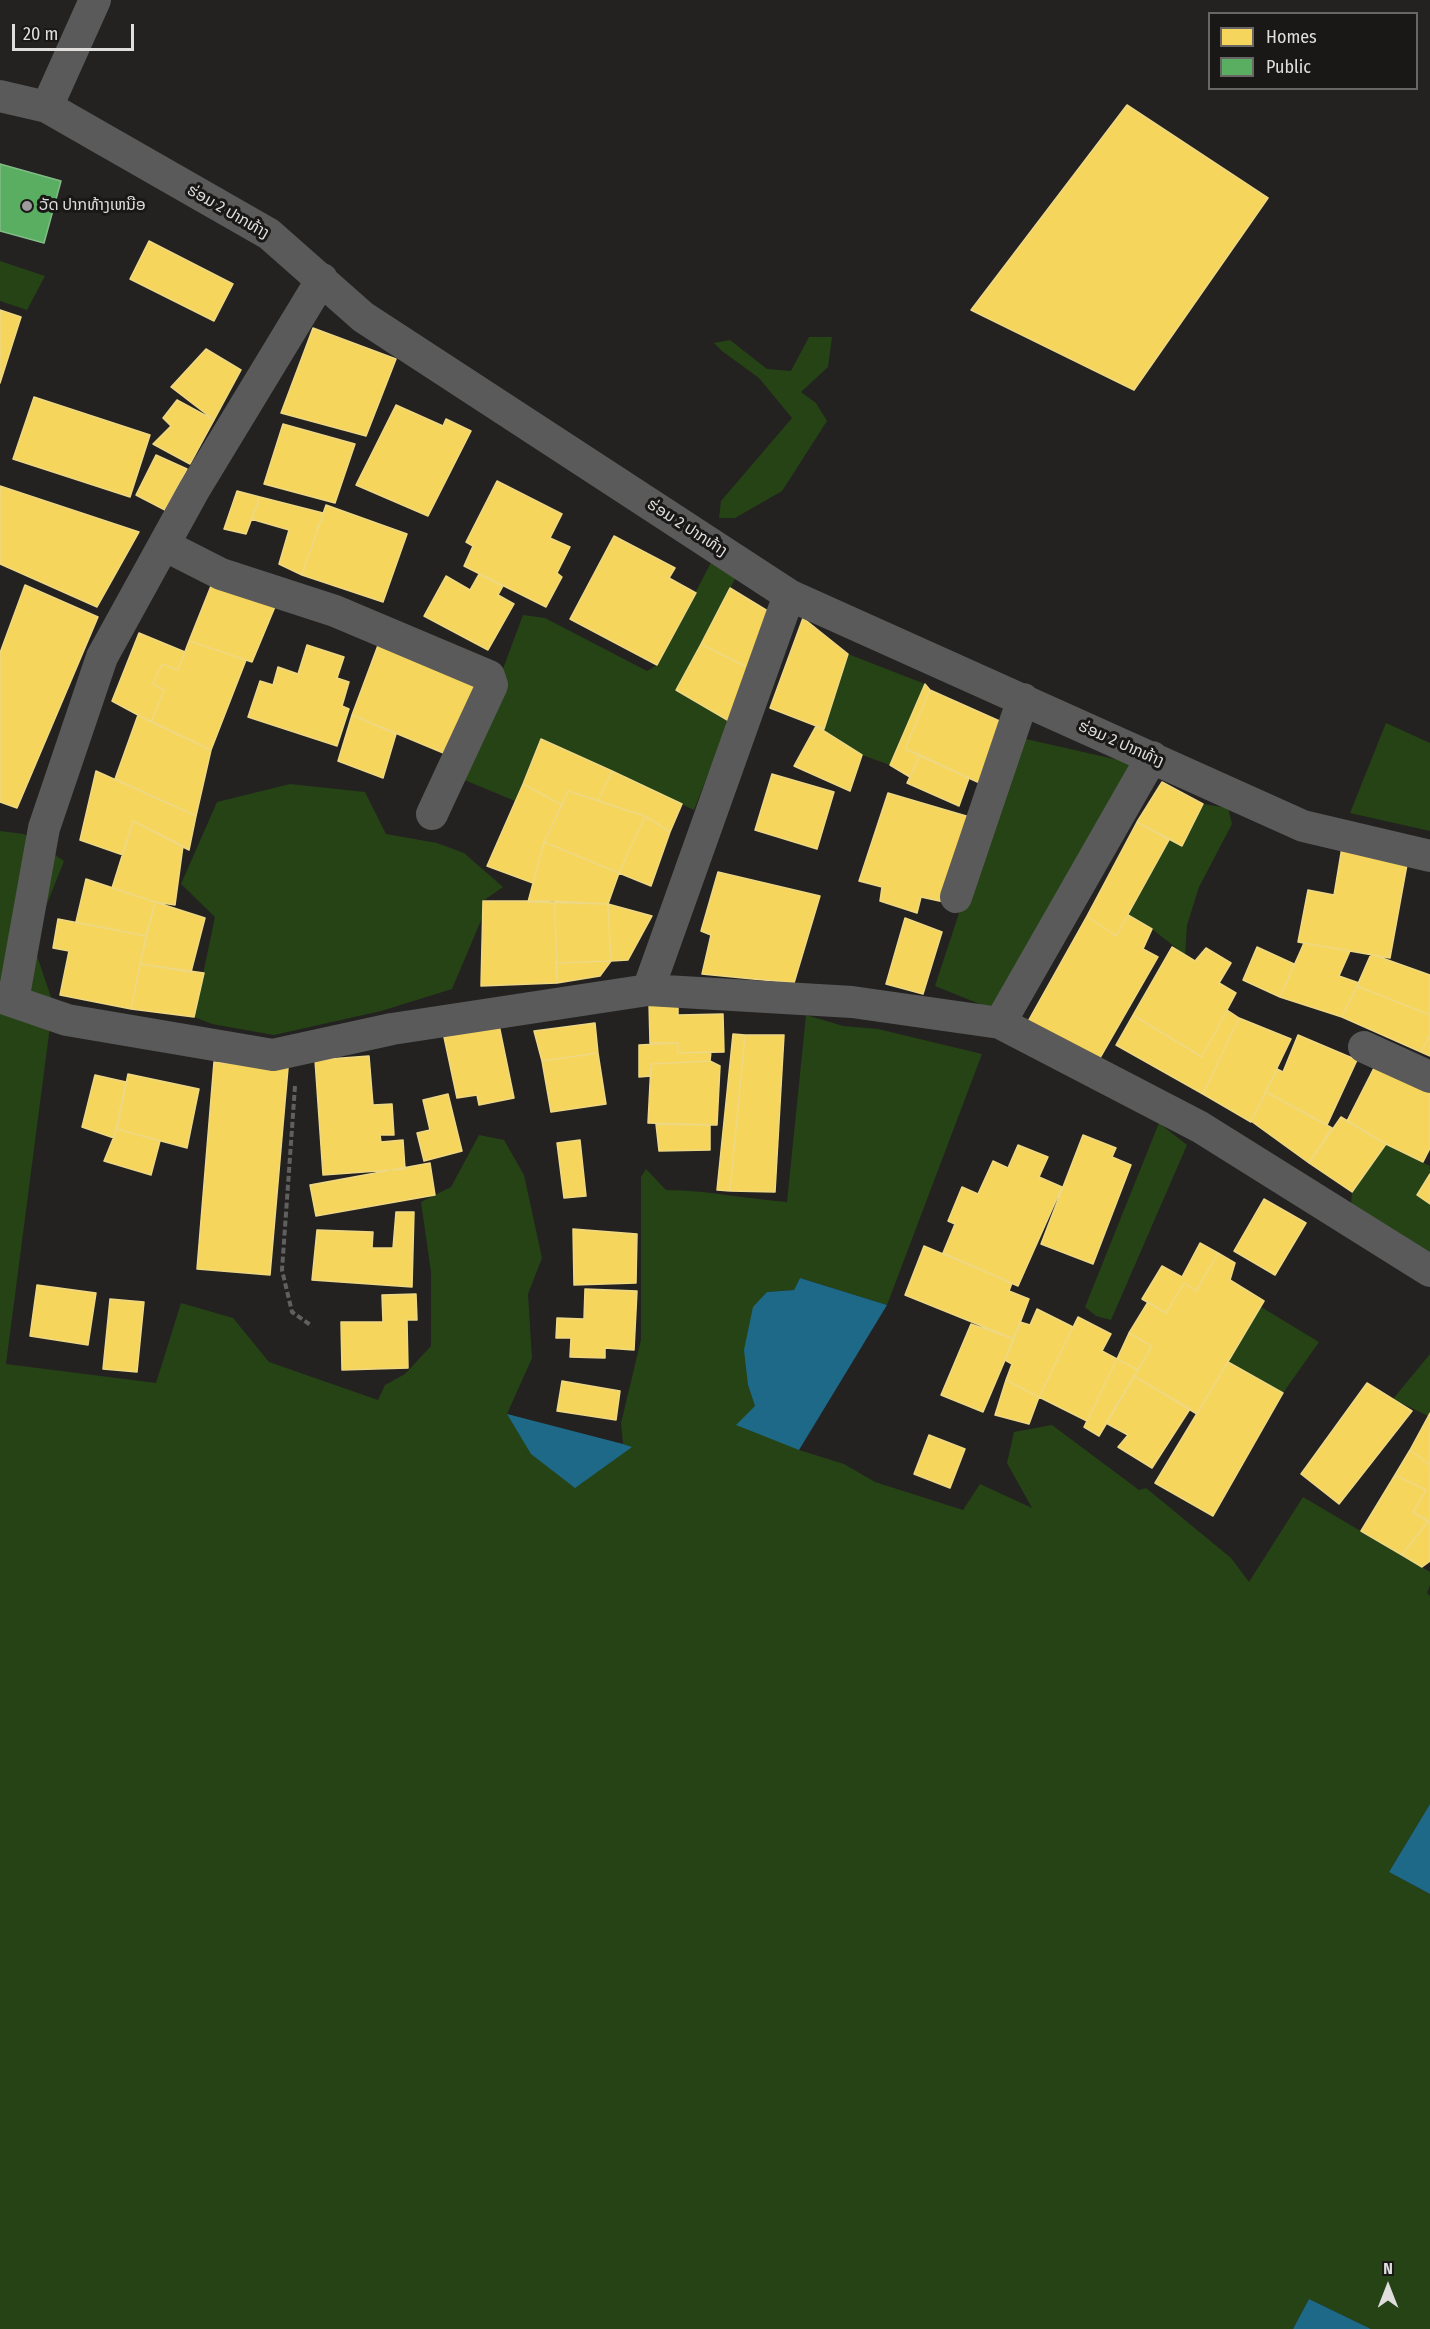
<!DOCTYPE html>
<html>
<head>
<meta charset="utf-8">
<style>
	body { margin:0 }
	#map { position:relative; width:1430px; height:2329px; overflow:hidden; background:#232221; font-family:"Fira Sans Condensed",sans-serif }
	canvas { display:block }
	.legend { position:absolute; left:1208px; top:12px; width:210px; height:78px; box-sizing:border-box; background:#1a1817; border:2px solid #696766; margin:0; padding:8px 10px; list-style:none; font-size:18px; color:#dfdedd }
	.legend li { display:flex; align-items:center; gap:12px; height:30px }
	.legend b { width:30px; border:2px solid #696766 }
	.north { position:absolute; left:1358px; top:2257px; width:60px; height:60px; -webkit-text-stroke:4px #1a1817; paint-order:stroke; rotate:0deg; font-size:16px; font-weight:700; line-height:24px; text-align:center; color:#dfdedd }
	.north::after { content:''; display:block; margin:auto; width:21px; height:27px; background:#dfdedd; clip-path:polygon(50% 0,100% 100%,50% 72%,0 100%) }
	.scale { position:absolute; left:12px; top:24px; width:122px; height:27px; box-sizing:border-box; border:3px solid #dfdedd; border-top:0; padding-left:8px; font-size:18px; line-height:21px; white-space:nowrap; color:#dfdedd; -webkit-text-stroke:4px #1a1817; paint-order:stroke }
</style>
</head>
<body>
<div id="map">
<canvas width="1430" height="2329"></canvas>
<ul class="legend">
<li><b style="height:16px;background:#f6d55c"></b>Homes</li>
<li><b style="height:16px;background:#5aae61"></b>Public</li>
</ul>
<div class="north">N</div>
<div class="scale">20 m</div>
</div>
<script>
const c = document.querySelector('canvas').getContext('2d');
c.lineJoin = 'round';
function fillPath(path, color) { c.fillStyle = color; c.fill(path, 'evenodd'); }
function trace(path, color, width, dash) { c.strokeStyle = color; c.lineWidth = width; c.lineCap = dash ? 'butt' : 'round'; c.setLineDash(dash || []); c.stroke(path); }
function write(font, color, halo, rows, align = 'center') {
  c.font = font + ' "Fira Sans Condensed","Noto Sans Lao",sans-serif'; c.lineWidth = 6; c.setLineDash([]); c.textBaseline = 'middle'; c.strokeStyle = halo; c.fillStyle = color; for (const [text, x, y, turn = 0] of rows) {
    c.save(); c.translate(x, y); c.rotate((+turn || 0) * Math.PI / 180); c.textAlign = isNaN(turn) ? turn : align; if (halo) c.strokeText(text, 0, 0); c.fillText(text, 0, 0); c.restore();
  }
}
fillPath(new Path2D(`
	M0 261 45 276 27 310 0 301Z
	M809 337H832L828 367 801 392 816 403 827 421 782 491 735 518H719L721 501 792 418 759 378 722 351 714 343 730 340 767 369 791 371Z
	M713 559 736 577 677 689 729 721 694 810 541 739 515 801 462 779 523 615 545 618 647 671 657 665Z
	M848 654 925 684 890 765 862 755 816 726 824 728Z
	M1386 723 1430 743V831L1350 813Z
	M1017 737 1136 764 992 1009 935 986Z
	M290 784 365 792 386 834 437 843 464 853 503 887 483 901 482 918 452 989 381 1011 274 1035 212 1024 194 1017 215 917 181 884 217 802Z
	M1203 804 1228 808 1232 824 1199 887 1187 925 1185 955 1152 929 1128 915 1169 840 1182 846Z
	M0 831 24 834 64 861 37 929 33 944 53 1003 6 1364 156 1383 181 1303 233 1318 269 1362 378 1400 385 1385 405 1374 431 1346V1272L421 1202 451 1187 479 1135 504 1140 524 1175 542 1258 528 1294 532 1358 507 1414 632 1447 623 1444 621 1423 641 1340V1177L646 1169 666 1190C707 1190 746 1199 787 1202L806 1015 843 1026 878 1029 982 1054 887 1305 800 1278 794 1290 767 1292 748 1385 755 1406 799 1450 844 1464 875 1482 963 1510 980 1484 1032 1508 1007 1463 1014 1432 1052 1425 1139 1490 1146 1488 1231 1558 1249 1582 1303 1497 1430 1572V1585L1427 1593 1430 1596V1804L1389 1872 1430 1894V2329H1371L1309 2299 1293 2329H0Z
	M1159 1123 1187 1145 1111 1320 1096 1316 1085 1307Z
	M1386 1144 1430 1166V1174L1417 1195 1430 1204V1258L1351 1204 1352 1192Z
	M1261 1307 1319 1342 1283 1393 1228 1362Z
	M1430 1354V1413L1428 1416 1393 1399Z`), '#264315');
fillPath(new Path2D(`
	M800 1278 887 1305 799 1450 736 1425 755 1406 748 1385 744 1350 753 1307 767 1292 794 1290Z
	M507 1414 623 1444 632 1447 575 1488 531 1454Z
	M1430 1804V1894L1389 1872Z
	M1309 2299 1371 2329H1293Z`), '#1e6988');
const homes = new Path2D(`
	M1127 105 1268 198 1134 390 971 310Z
	M149 241 233 284 214 321 130 279Z
	M0 310 21 317 0 383Z
	M313 328 396 359 366 436 281 413Z
	M206 349 241 370 214 420 171 387Z
	M34 397 150 435 130 497 13 459Z
	M177 400 214 420 190 464 153 444 171 426 163 418Z
	M396 405 443 426 446 419 471 431 428 516 356 485Z
	M283 424 355 444 335 503 264 484Z
	M156 455 187 469 165 510 136 495Z
	M497 481 562 514 550 538 570 547 557 573 562 577 546 607 464 566 473 546 466 542Z
	M0 486 139 532 97 607 0 564Z
	M237 491 260 497 246 534 224 529Z
	M260 497 323 513 302 575 279 564 289 530 251 519Z
	M326 505 407 534 383 602 302 575Z
	M614 536 675 568 669 578 696 593 657 665 570 619Z
	M479 574 503 586 498 595 514 604 488 650 424 616 446 576 470 590Z
	M213 581 277 602 252 662 189 641Z
	M25 585 98 617 17 808 0 802V653Z
	M730 588 771 613 753 670 701 644Z
	M803 618 848 654 824 729 770 708Z
	M139 633 185 652 178 670 162 664 153 684 164 690 151 722 112 701Z
	M380 640 483 681 453 757 352 715Z
	M189 641 246 660 211 750 151 722 164 690 153 684 162 664 178 670Z
	M701 644 753 670 729 721 676 690Z
	M307 645 344 657 337 678 349 682 342 706 349 709 337 746 248 717 260 681 273 685 278 667 298 674Z
	M925 684 930 690 905 749 920 755 910 777 890 765Z
	M930 690 1004 723 984 785 905 749Z
	M138 715 211 750 196 816 115 779Z
	M352 715 396 734 383 778 338 761Z
	M816 726 862 755 850 791 794 766Z
	M541 739 612 771 598 801 568 791 562 805 523 784Z
	M920 755 969 778 959 806 907 783Z
	M96 771 196 816 189 850 133 821 123 855 80 840Z
	M612 771 682 804 670 832 645 816 598 801Z
	M772 774 834 792 817 849 755 830Z
	M1162 782 1203 804 1182 846 1137 822Z
	M523 784 562 805 544 842 533 883 487 866Z
	M568 791 645 816 619 873 544 842Z
	M888 793 973 818 944 902 921 897 917 913 880 901 882 887 859 881Z
	M645 816 670 832 651 886 619 873Z
	M133 821 183 846 175 905 155 902 112 888Z
	M1137 822 1169 840 1116 936 1087 916Z
	M544 842 619 873 608 904 528 902Z
	M1342 847 1408 859 1390 958 1298 942 1308 890 1334 895Z
	M718 872 820 896 794 983 702 974 711 935 701 931Z
	M86 879 155 902 146 936 76 922Z
	M483 901H555L557 983 481 986Z
	M555 901 608 904 611 961 556 963Z
	M155 902 205 918 191 972 140 964Z
	M608 904 652 916 628 960 611 961Z
	M1128 915 1152 929 1143 949 1158 957 1100 1058 1026 1025 1087 916 1116 936Z
	M905 918 942 932 923 994 886 984Z
	M58 919 146 936 131 1009 60 995 69 951 53 948Z
	M1304 943 1350 951 1339 976 1359 983 1342 1017 1280 997Z
	M1172 947 1195 961 1206 948 1231 963 1219 983 1236 993 1202 1057 1133 1015Z
	M1257 947 1294 964 1280 997 1243 980Z
	M1371 954 1430 975V1015L1357 986Z
	M611 961 600 976 557 983 556 963Z
	M140 964 204 973 194 1017 131 1009Z
	M1357 986 1430 1015V1035L1421 1052 1342 1017Z
	M678 1002V1015L723 1014 724 1052 678 1053V1043H650L649 1003Z
	M1227 1010 1239 1018 1203 1094 1116 1045 1133 1015 1202 1057Z
	M1239 1018 1291 1039 1251 1122 1203 1094Z
	M595 1023 598 1053 542 1061 534 1031Z
	M499 1025 514 1098 479 1105 477 1095 457 1098 444 1037Z
	M733 1034 745 1035 730 1191 717 1190Z
	M745 1035H784L775 1192 730 1191Z
	M1298 1035 1357 1060 1327 1125 1266 1092 1277 1069 1283 1072Z
	M1430 1035V1056L1421 1052Z
	M678 1043V1053L711 1052 710 1061 651 1064V1076L639 1077V1045Z
	M598 1053 606 1104 551 1112 542 1061Z
	M369 1056 373 1105 392 1104 394 1135H380L381 1142 403 1140 405 1169 323 1175 315 1060Z
	M710 1061 720 1066 717 1125 648 1123 651 1064Z
	M214 1062 288 1068 270 1275 197 1269Z
	M1377 1062 1430 1091V1148L1423 1162 1386 1144 1347 1121Z
	M128 1074 199 1089 187 1148 117 1129Z
	M95 1075 126 1082 114 1138 82 1127Z
	M1266 1092 1332 1128 1309 1163 1251 1121Z
	M448 1094 462 1151 424 1161 417 1133 430 1130 423 1100Z
	M1341 1117 1386 1144 1352 1192 1309 1163Z
	M656 1124 710 1125V1150L659 1151Z
	M117 1129 160 1141 151 1175 104 1161Z
	M1083 1135 1116 1148 1112 1157 1131 1165 1093 1264 1041 1244Z
	M580 1140 586 1196 564 1198 557 1143Z
	M1018 1145 1048 1157 1039 1177 1062 1187 1018 1286 943 1253 955 1224 948 1221 962 1187 978 1194 993 1161 1008 1168Z
	M430 1163 435 1195 316 1216 310 1185Z
	M1430 1174V1204L1417 1195Z
	M1264 1199 1306 1223 1275 1275 1234 1251Z
	M396 1212H414L412 1287 312 1280 317 1230 373 1232 372 1248H393Z
	M573 1229 637 1234 636 1283 574 1285Z
	M1200 1243 1218 1253 1196 1291 1184 1283 1166 1313 1142 1299 1162 1266 1182 1277Z
	M924 1246 1012 1283 1009 1291 1029 1299 1014 1339 905 1295Z
	M1218 1253 1235 1263 1230 1280 1264 1301 1197 1414 1134 1376 1152 1346 1129 1333 1148 1302 1166 1313 1184 1283 1196 1291Z
	M37 1285 96 1293 88 1345 30 1336Z
	M585 1289 637 1291 634 1350 605 1348V1358L570 1357 571 1338H556L557 1318 584 1319Z
	M416 1294 417 1320H407L408 1368 342 1370 341 1322H383L382 1295Z
	M110 1299 144 1302 137 1372 103 1369Z
	M1037 1309 1073 1327 1039 1397 1006 1380 1012 1364 1005 1360 1020 1322 1030 1325Z
	M1078 1317 1111 1334 1102 1351 1117 1359 1087 1421 1039 1397Z
	M971 1324 1014 1339 983 1412 941 1395Z
	M1129 1333 1152 1346 1138 1370 1117 1359Z
	M1117 1359 1138 1370 1099 1436 1084 1427Z
	M1228 1362 1283 1393 1213 1516 1155 1483Z
	M1134 1376 1190 1409 1152 1468 1118 1447 1128 1435 1106 1423Z
	M1006 1380 1039 1397 1029 1424 995 1415Z
	M562 1381 620 1391 616 1420 557 1411Z
	M1367 1383 1412 1411 1339 1504 1301 1474Z
	M1430 1413V1465L1410 1450Z
	M929 1435 965 1449 950 1488 914 1474Z
	M1410 1450 1430 1465V1523L1413 1512 1426 1490 1395 1475Z
	M1395 1475 1426 1490 1413 1512 1428 1521 1402 1555 1361 1531Z
	M1428 1521 1430 1523V1561L1422 1567 1402 1555Z`);
fillPath(homes, '#f6d55c');
trace(homes, '#efd883', 1.5);
const public = new Path2D(`
	M0 164 61 181 44 243 0 231Z`);
fillPath(public, '#5aae61');
trace(public, '#82bc86', 1.5);
trace(new Path2D(`
	M295 1086 282 1270 292 1312 312 1326`), '#606060', 4, [6, 3]);
trace(new Path2D(`
	M0 96 47 107 269 234 363 317 789 595 1303 826 1430 856
	M47 107 95 0
	M164 545 221 574 335 611 489 676 492 685 432 814
	M956 897 1023 699
	M648 990 789 595
	M0 997 67 1020 273 1055 392 1029 648 990 852 1002 1000 1023 1200 1127 1430 1271
	M13 1001 44 828 102 657 194 490 322 279
	M1000 1023 1152 757
	M1364 1047 1430 1077`), '#5a5a5a', 32);
for (const [x, y, r, color] of [
	[27,206,6,"#9d9c9b"]
]) { const dot = new Path2D(); dot.arc(x, y, r, 0, 2 * Math.PI); c.fillStyle = color; c.fill(dot); trace(dot, '#1a1817', 2); }
write('16px', '#dfdedd', '#1a1817', [
	["ວັດ ປາກທ້າງເຫນືອ",39,206]
], 'left');
write('16px', '#dfdedd', '#1a1817', [
	["ຮ່ອມ 2 ປາກທ້າງ",228,212,30],
	["ຮ່ອມ 2 ປາກທ້າງ",687,528,33],
	["ຮ່ອມ 2 ປາກທ້າງ",1121,744,24]
]);
</script>
</body>
</html>
